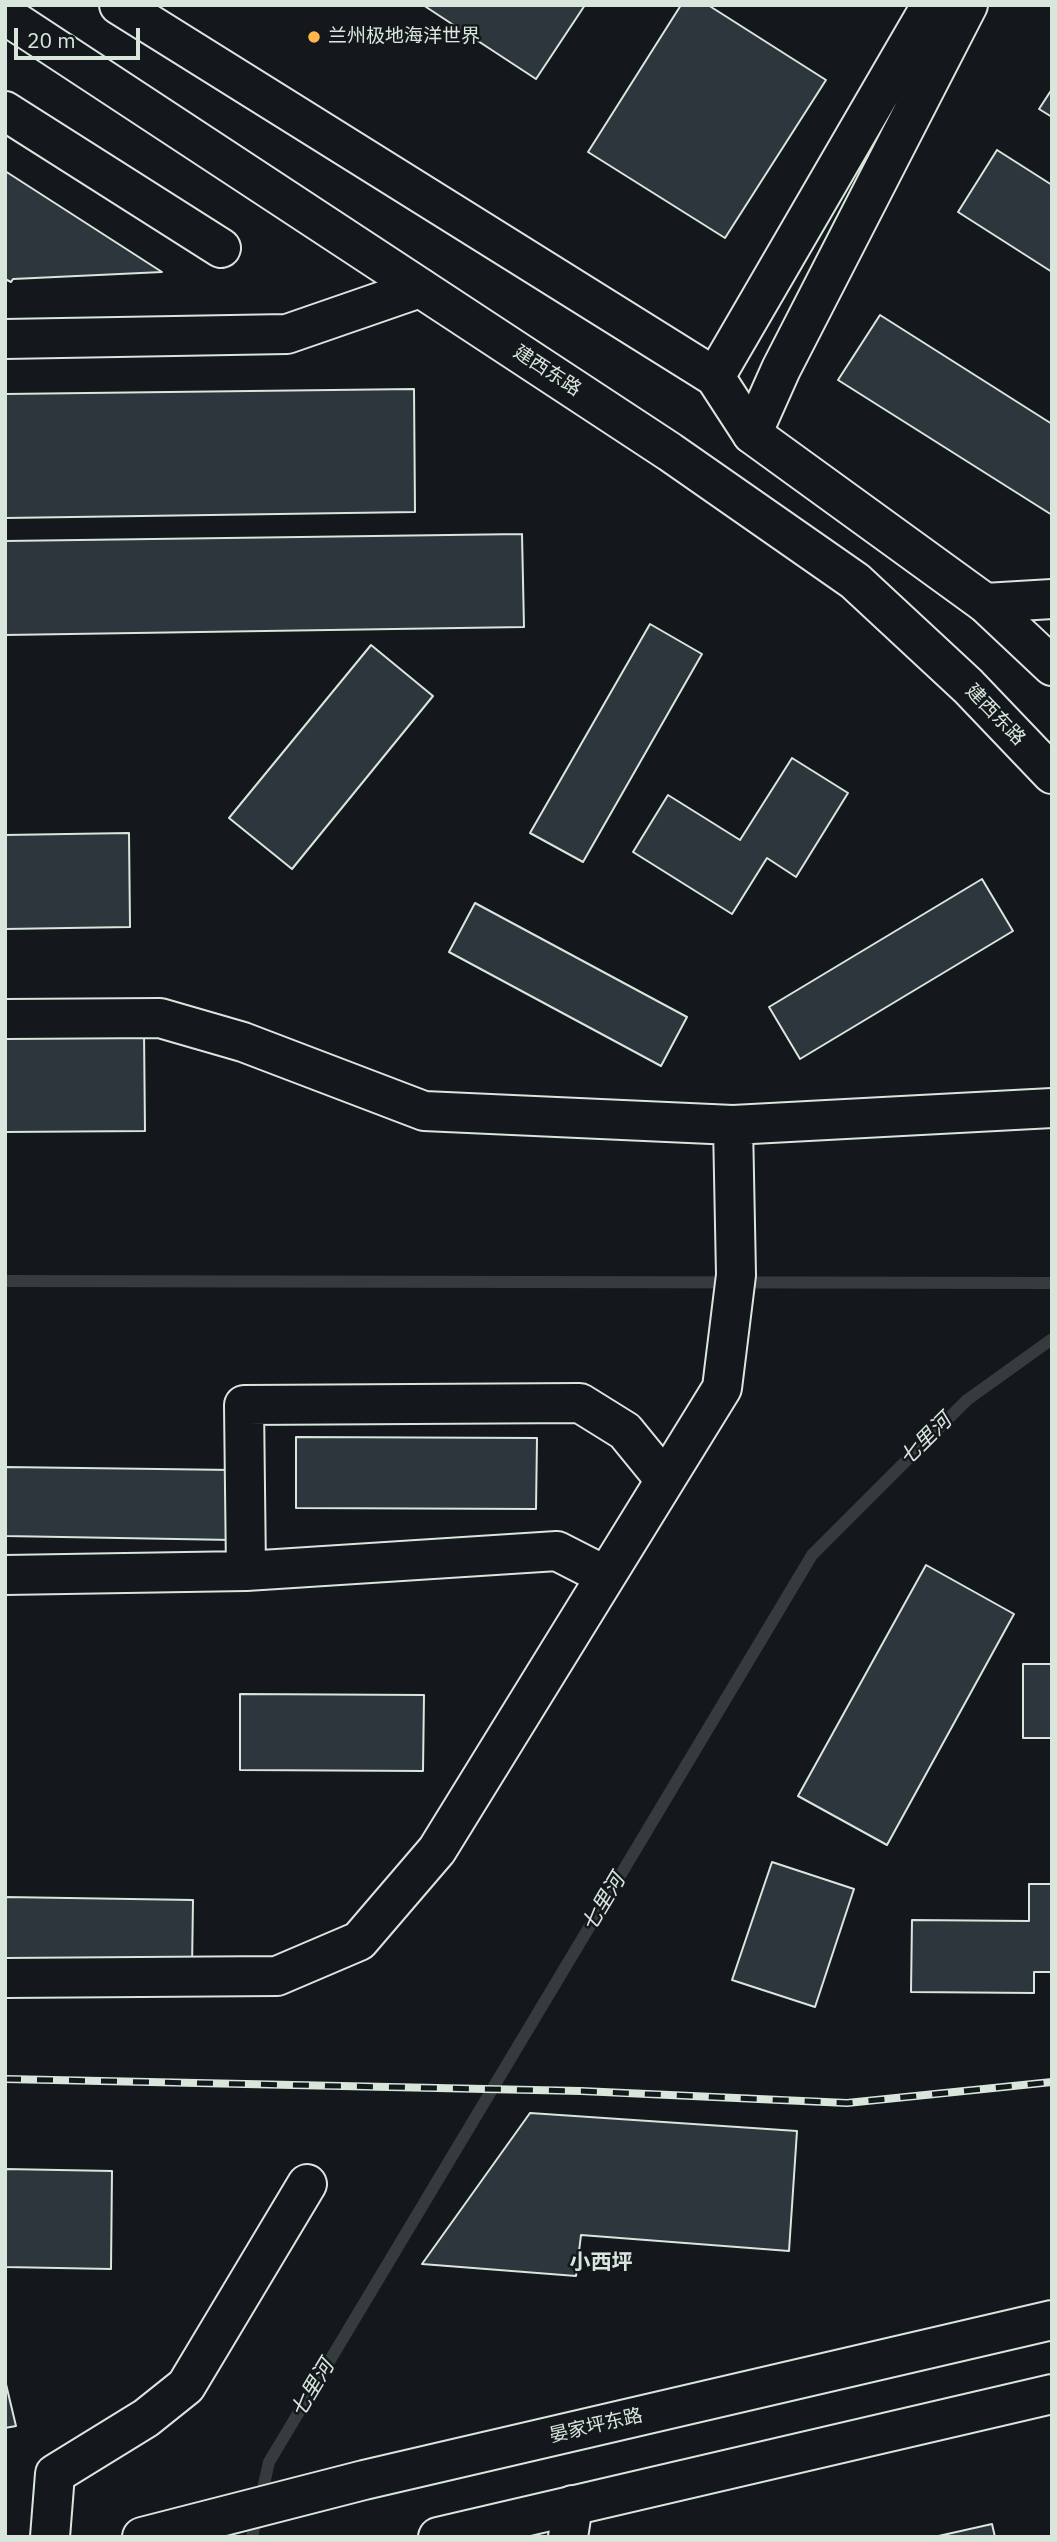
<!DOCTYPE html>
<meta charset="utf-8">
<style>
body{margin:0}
#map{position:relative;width:1057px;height:2542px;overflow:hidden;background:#14181c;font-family:"IBM Plex Sans",sans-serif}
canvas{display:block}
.frame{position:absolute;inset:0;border:7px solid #d8e6dc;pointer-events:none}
.scale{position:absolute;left:14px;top:28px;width:126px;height:32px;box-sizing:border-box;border:4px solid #d8e6dc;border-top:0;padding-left:9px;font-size:21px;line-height:24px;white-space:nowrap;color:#d8e6dc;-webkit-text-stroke:5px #14181c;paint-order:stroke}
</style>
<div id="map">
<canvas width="1057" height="2542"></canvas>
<div class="frame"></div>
<div class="scale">20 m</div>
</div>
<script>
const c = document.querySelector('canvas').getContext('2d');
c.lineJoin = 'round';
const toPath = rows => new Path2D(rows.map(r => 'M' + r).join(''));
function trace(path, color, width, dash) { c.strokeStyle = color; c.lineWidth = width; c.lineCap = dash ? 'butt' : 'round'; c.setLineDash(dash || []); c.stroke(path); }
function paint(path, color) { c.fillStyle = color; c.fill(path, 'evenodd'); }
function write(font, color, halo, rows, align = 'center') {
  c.font = font + ' "IBM Plex Sans","Noto Sans SC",sans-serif'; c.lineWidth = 5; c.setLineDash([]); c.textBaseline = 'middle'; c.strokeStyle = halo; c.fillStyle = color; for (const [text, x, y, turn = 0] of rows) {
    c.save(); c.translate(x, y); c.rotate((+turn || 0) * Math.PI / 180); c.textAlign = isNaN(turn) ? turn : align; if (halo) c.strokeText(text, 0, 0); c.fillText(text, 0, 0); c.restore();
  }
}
trace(toPath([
 [5,1281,1052,1283],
 [252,2537,269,2462,812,1555,967,1400,1052,1339]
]), '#363b3e', 12);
const building = toPath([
 [423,5,585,5,536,79,423,5],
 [681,5,708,5,826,80,725,238,588,152,681,5],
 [1052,89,1052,117,1039,109,1052,89],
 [997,150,1052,185,1052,272,958,212,997,150],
 [5,171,162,272,13,279,11,282,5,279,5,171],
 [880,315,1052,424,1052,515,838,380,880,315],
 [414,389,415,512,5,518,5,394,414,389],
 [522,534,524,627,5,635,5,541,522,534],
 [650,624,702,654,583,862,530,833,650,624],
 [371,645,433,696,292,869,229,818,371,645],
 [792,758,848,793,796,877,767,858,732,914,633,852,668,795,740,840,792,758],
 [129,833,130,927,5,929,5,835,129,833],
 [982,879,1013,931,800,1059,769,1007,982,879],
 [475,903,687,1017,661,1066,449,952,475,903],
 [144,1031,145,1131,5,1132,5,1033,144,1031],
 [296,1437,537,1438,536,1509,296,1508,296,1437],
 [5,1467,234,1470,233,1540,5,1536,5,1467],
 [926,1565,1014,1614,887,1845,798,1796,926,1565],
 [1023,1664,1052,1664,1052,1738,1023,1738,1023,1664],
 [240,1694,424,1695,423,1771,240,1770,240,1694],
 [772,1862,854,1889,815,2007,732,1980,772,1862],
 [1029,1884,1052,1884,1052,1972,1034,1972,1034,1993,911,1992,912,1920,1029,1921,1029,1884],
 [5,1897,193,1900,192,1969,5,1966,5,1897],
 [530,2113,797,2131,789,2251,581,2235,576,2276,422,2264,530,2113],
 [5,2169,112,2171,111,2269,5,2267,5,2169],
 [5,2380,16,2426,5,2428,5,2380],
 [992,2524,995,2537,934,2537,992,2524]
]);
paint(building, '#2c363c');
trace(building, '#d8e6dc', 2);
const minor = toPath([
 [5,111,221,248],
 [5,339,287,334,420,288],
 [715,377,926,14,928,5],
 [752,434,781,369,968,5],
 [985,603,1052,599],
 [5,1019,160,1018,243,1042,424,1111,733,1125,1052,1108],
 [246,1571,557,1551,606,1576],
 [5,1575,246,1571,244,1405,580,1403,625,1431,665,1480],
 [5,1978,277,1976,359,1941,437,1850,722,1388,736,1275,733,1125],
 [50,2537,55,2474,146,2418,186,2386,307,2184],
 [568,2537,573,2505]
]);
const highway = toPath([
 [119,5,715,377,752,434,985,603,1052,666],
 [5,15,670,452,855,581,968,686,1052,774],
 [142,2537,364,2480,1052,2320],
 [438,2537,1052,2394]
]);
trace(minor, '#d8e6dc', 42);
trace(highway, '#d8e6dc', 42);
trace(minor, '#14181c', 38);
trace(highway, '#14181c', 38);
const rail = toPath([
 [5,2079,581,2091,847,2103,1052,2082]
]);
trace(rail, '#d8e6dc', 8);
trace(rail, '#14181c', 5, [16]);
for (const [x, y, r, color] of [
 [314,37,7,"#ffb74d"]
]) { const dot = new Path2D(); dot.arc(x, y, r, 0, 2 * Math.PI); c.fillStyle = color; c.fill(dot); trace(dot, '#14181c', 2.5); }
write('19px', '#d8e6dc', '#14181c', [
 ["兰州极地海洋世界",328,37]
], 'left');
write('19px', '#d8e6dc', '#14181c', [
 ["建西东路",547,371,33],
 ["建西东路",995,715,46],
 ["晏家坪东路",596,2426,-13]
]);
write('italic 21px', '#d8e6dc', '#14181c', [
 ["七里河",926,1440,-45],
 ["七里河",604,1903,-59],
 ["七里河",313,2389,-59]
]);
write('bold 21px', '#d8e6dc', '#14181c', [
 ["小西坪",601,2263]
]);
</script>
